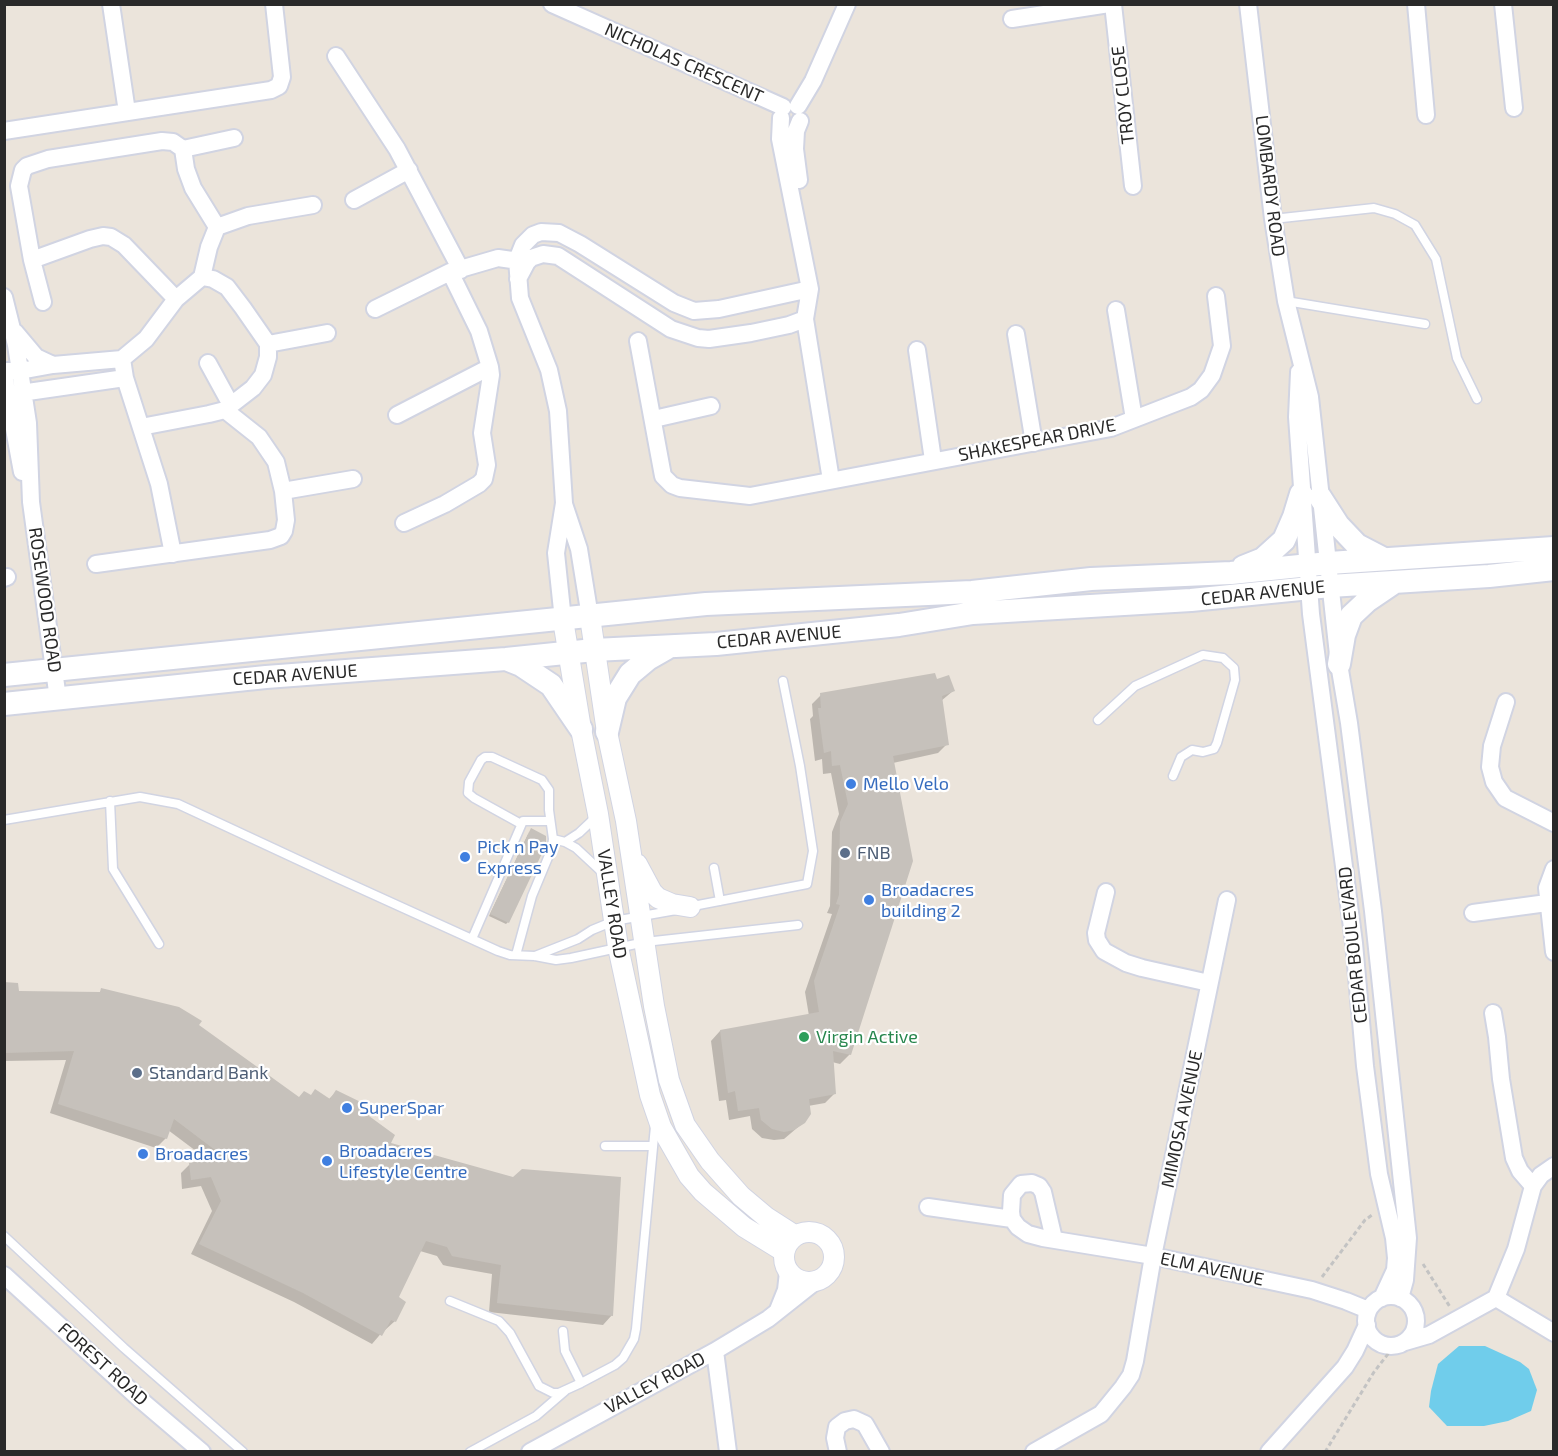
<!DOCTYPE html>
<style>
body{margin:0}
#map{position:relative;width:1558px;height:1456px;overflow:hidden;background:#ebe4db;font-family:"Exo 2",sans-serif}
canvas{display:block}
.frame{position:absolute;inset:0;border:6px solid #292929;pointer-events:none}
</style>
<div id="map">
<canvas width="1558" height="1456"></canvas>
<div class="frame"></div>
</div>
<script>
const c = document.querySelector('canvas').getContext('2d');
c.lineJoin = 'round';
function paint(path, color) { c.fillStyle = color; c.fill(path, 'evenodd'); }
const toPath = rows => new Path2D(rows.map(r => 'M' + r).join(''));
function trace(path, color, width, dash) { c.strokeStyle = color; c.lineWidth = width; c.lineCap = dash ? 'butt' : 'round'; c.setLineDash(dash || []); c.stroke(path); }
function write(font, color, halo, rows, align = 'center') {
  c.font = font + ' "Exo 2",sans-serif'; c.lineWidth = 4.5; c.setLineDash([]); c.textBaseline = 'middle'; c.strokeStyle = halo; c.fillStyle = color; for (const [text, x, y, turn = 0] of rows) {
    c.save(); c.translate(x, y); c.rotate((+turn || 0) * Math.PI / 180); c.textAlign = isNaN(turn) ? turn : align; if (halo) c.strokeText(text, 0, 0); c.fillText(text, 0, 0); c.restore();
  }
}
paint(toPath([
 [1459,1346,1485,1346,1520,1362,1529,1369,1537,1390,1531,1411,1508,1421,1484,1426,1447,1426,1429,1407,1431,1391,1438,1364]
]), '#70cdeb');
paint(toPath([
 [936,681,953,691,941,701,947,744,938,753,893,763,850,1054,840,1064,832,1062,835,1093,825,1103,808,1106,804,1122,784,1139,774,1140,762,1138,752,1129,750,1116,729,1120,726,1100,719,1101,711,1041,720,1031,809,1016,805,992,832,914,827,913,830,906,832,832,839,814,831,773,823,774,822,759,815,761,810,719,813,716,812,704,821,695],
 [529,832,508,922,506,924,489,916],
 [4,984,17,993,98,994,102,990,197,1025,298,1098,310,1096,329,1099,336,1092,367,1117,389,1144,612,1315,603,1325,489,1312,492,1274,447,1266,443,1265,437,1256,420,1251,397,1298,395,1321,385,1330,384,1330,372,1344,294,1302,191,1254,212,1211,201,1186,182,1189,181,1173,190,1164,208,1160,168,1130,166,1138,156,1148,50,1113,66,1060,4,1061]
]), '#0003');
paint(toPath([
 [935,673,937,679,949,675,955,691,942,696,949,745,893,756,913,861,851,1055,833,1051,836,1094,809,1099,811,1114,805,1123,794,1130,784,1132,772,1129,761,1120,759,1108,738,1111,735,1091,728,1093,720,1030,819,1012,814,981,840,905,836,904,839,895,840,822,848,804,840,765,832,766,831,751,824,753,818,708,821,708,820,693],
 [531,828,546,836,546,845,509,923,490,914],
 [4,982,18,983,19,991,100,992,101,988,179,1007,202,1021,199,1025,299,1097,304,1091,311,1095,315,1089,330,1099,336,1090,373,1108,369,1116,395,1135,391,1143,513,1177,522,1169,621,1177,613,1316,497,1303,501,1265,457,1257,452,1256,447,1247,426,1241,399,1297,406,1302,396,1322,391,1320,382,1336,303,1293,199,1244,221,1201,211,1177,191,1180,189,1163,223,1156,174,1119,167,1139,58,1104,74,1051,4,1053]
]), '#c6c1bb');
const service = toPath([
 [1273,219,1374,208,1395,214,1415,225,1436,259,1457,358,1477,399],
 [1286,301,1425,324],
 [1098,720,1135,686,1203,655,1223,658,1234,668,1235,680,1217,743,1214,749,1203,752,1192,750,1181,757,1173,776],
 [110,801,113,869,159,944],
 [4,820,140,797,178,804,335,877,498,951,510,955,535,956,556,960,571,958,645,942,798,925],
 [553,839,565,842,576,848,604,874],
 [565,842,579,833,597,816],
 [714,868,720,901],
 [688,907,807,884,813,851,800,766,783,681],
 [472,939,523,821,549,821],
 [516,955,532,896,552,848,553,839,549,810,549,790,542,780,492,757,485,757,481,760,469,782,468,793,474,798,521,824],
 [535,956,578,939,592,930,614,921,676,910],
 [605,1146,652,1146],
 [4,1236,124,1348,243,1452],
 [450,1301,499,1321,510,1333,539,1386,553,1393,559,1393,581,1383,615,1365,623,1358,634,1339,636,1329,655,1126],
 [563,1331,565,1351,581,1383],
 [470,1452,536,1416,565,1391]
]);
const minor = toPath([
 [111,4,127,112],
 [552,4,783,107],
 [1113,4,1133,186],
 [1248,4,1273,219,1286,301,1310,397,1339,664,1349,723,1373,911,1408,1238,1405,1280,1400,1298],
 [1416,4,1426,115],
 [1503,4,1514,108],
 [1012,19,1109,4],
 [336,56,397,149,461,270],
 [798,106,813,81,847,4],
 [781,118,780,139,810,289,805,319,831,480],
 [4,131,271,90,279,86,282,77,274,4],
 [183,149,234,138],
 [799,180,795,149,796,131,800,121],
 [354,200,409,170],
 [32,260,90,239,103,236,111,237,124,245,176,299],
 [202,277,213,279,227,287,243,308,268,344,268,357,263,375,253,388,231,405],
 [518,279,527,262,531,258,543,254,558,256,671,329,698,338,709,339,751,333,789,325,805,319],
 [4,297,16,345,28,423,31,502,58,699],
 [43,302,32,260,19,186,23,170,27,166,48,159,162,141,173,142,183,149,186,169,193,188,217,227],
 [375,309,450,272,498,258,526,262],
 [1116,310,1134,419],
 [15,332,36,357,53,365],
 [1016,334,1034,443],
 [638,341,663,476,672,485,680,488,750,496,1111,428,1191,397,1201,390,1212,375,1222,346,1216,296],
 [268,344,327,333],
 [917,350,933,460],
 [122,359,125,378,159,484,173,554],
 [4,371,20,371,53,365,122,359,146,339,176,299,202,277,209,247,217,227,248,216,313,205],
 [1299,372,1297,417,1311,614,1354,943,1365,1066,1379,1174,1394,1238,1396,1258,1395,1270,1382,1298],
 [4,375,22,472],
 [14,394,125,378],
 [397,415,490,367,479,331,450,272],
 [654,419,711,406],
 [141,427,209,414,225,410,231,405,208,363],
 [283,491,353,479],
 [564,504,579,549,590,617],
 [404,523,445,504,479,484,484,479,487,465,482,433,491,375,490,367],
 [96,564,270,540,281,536,284,531,286,520,283,491,276,462,259,437,225,410],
 [4,578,7,577],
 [563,620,556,553,564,503,558,411,549,370,520,298,517,260,523,245,533,235,541,232,559,233,580,244,674,303,694,311,719,309,810,289],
 [1506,702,1492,746,1490,767,1494,782,1505,798,1554,823],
 [1554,869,1547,888,1554,952],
 [1106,892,1096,933,1097,940,1104,951,1126,963,1142,968,1209,983],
 [1473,913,1547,903],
 [1493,1013,1497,1037,1501,1079,1514,1158,1520,1171,1533,1186],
 [928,1207,1012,1219],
 [1054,1239,1043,1192,1039,1186,1032,1183,1021,1184,1012,1195,1011,1212,1012,1219,1018,1227,1028,1234,1043,1238,1153,1256,1312,1290,1346,1301,1368,1310],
 [4,1275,142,1401,202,1452],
 '1366 1321a25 25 0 1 1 50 0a25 25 0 1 1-50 0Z',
 [1496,1298,1554,1333],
 [778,1310,786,1290,788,1272],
 [1405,1342,1429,1335,1496,1298,1516,1249,1533,1186,1541,1175,1554,1166],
 [715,1351,728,1452],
 [530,1452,715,1351,768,1319,816,1281],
 [838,1452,835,1438,837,1427,845,1421,854,1419,865,1424,881,1452],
 [1034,1452,1101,1414,1123,1387,1131,1375,1135,1361,1153,1256,1227,900],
 [1269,1452,1345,1367,1355,1351,1367,1325]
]);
const tertiary = toPath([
 [590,617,607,732,626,821,654,1006,669,1080,685,1125,710,1161,741,1196,766,1217,794,1235],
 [563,620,581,729,598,814,618,947,650,1095,661,1127,689,1176,703,1192,744,1227,783,1251],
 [637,864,652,892,658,898,672,904,690,907],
 '784 1257a25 25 0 1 1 50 0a25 25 0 1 1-50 0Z'
]);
const secondary = toPath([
 [1320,497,1338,525,1357,545,1384,559],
 [1243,567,1263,559,1284,540,1294,517,1301,494],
 [506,659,521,665,551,685,581,729],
 [1339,664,1344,635,1351,616,1367,601,1395,582],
 [4,675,706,604,972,592,1091,579,1231,573,1329,563,1554,548],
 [4,704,266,677,506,659,594,650,716,644,899,625,973,613,1191,600,1330,586,1489,576,1554,569],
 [607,732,615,698,630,674,648,659,669,647]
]);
trace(service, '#d1d4e2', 11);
trace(minor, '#d1d4e2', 20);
trace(tertiary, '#d1d4e2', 22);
trace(secondary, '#d1d4e2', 26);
trace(toPath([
 [1423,1264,1450,1307],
 [1322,1277,1365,1220,1372,1215],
 [1325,1452,1374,1372,1391,1350]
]), '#c3c3c3', 3, [4.5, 3]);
trace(service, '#fff', 8);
trace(minor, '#fff', 16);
trace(tertiary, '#fff', 20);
trace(secondary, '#fff', 22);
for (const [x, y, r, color] of [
 [851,784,6,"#3f7fe0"],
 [845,853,6,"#5c6f8a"],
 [465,857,6,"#3f7fe0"],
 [869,900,6,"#3f7fe0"],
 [804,1037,6,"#2e9e5b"],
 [137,1073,6,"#5c6f8a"],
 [347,1108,6,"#3f7fe0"],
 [143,1154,6,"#3f7fe0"],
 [327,1161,6,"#3f7fe0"]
]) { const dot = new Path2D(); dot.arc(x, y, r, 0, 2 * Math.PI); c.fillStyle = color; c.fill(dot); trace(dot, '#fff', 2); }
write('18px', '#292929', '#fff', [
 ["NICHOLAS CRESCENT",684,63,24],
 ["TROY CLOSE",1123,95,-96],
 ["LOMBARDY ROAD",1270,186,83],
 ["SHAKESPEAR DRIVE",1037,440,-11],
 ["CEDAR AVENUE",1263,593,-6],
 ["ROSEWOOD ROAD",45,600,82],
 ["CEDAR AVENUE",779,637,-5],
 ["CEDAR AVENUE",295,675,-4],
 ["VALLEY ROAD",612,904,81],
 ["CEDAR BOULEVARD",1353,945,-96],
 ["MIMOSA AVENUE",1182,1119,-78],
 ["ELM AVENUE",1212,1269,12],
 ["FOREST ROAD",103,1364,42],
 ["VALLEY ROAD",655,1383,-28]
]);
write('18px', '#366cbe', '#fff', [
 ["Mello Velo",863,784],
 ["Pick n Pay",477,847],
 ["Express",477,868],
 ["Broadacres",881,890],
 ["building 2",881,911],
 ["SuperSpar",359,1108],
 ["Broadacres",339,1151],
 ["Lifestyle Centre",339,1172],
 ["Broadacres",155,1154]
], 'left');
write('18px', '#4e5e75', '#fff', [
 ["FNB",857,853],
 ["Standard Bank",149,1073]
], 'left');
write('18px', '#27864d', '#fff', [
 ["Virgin Active",816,1037]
], 'left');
</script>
